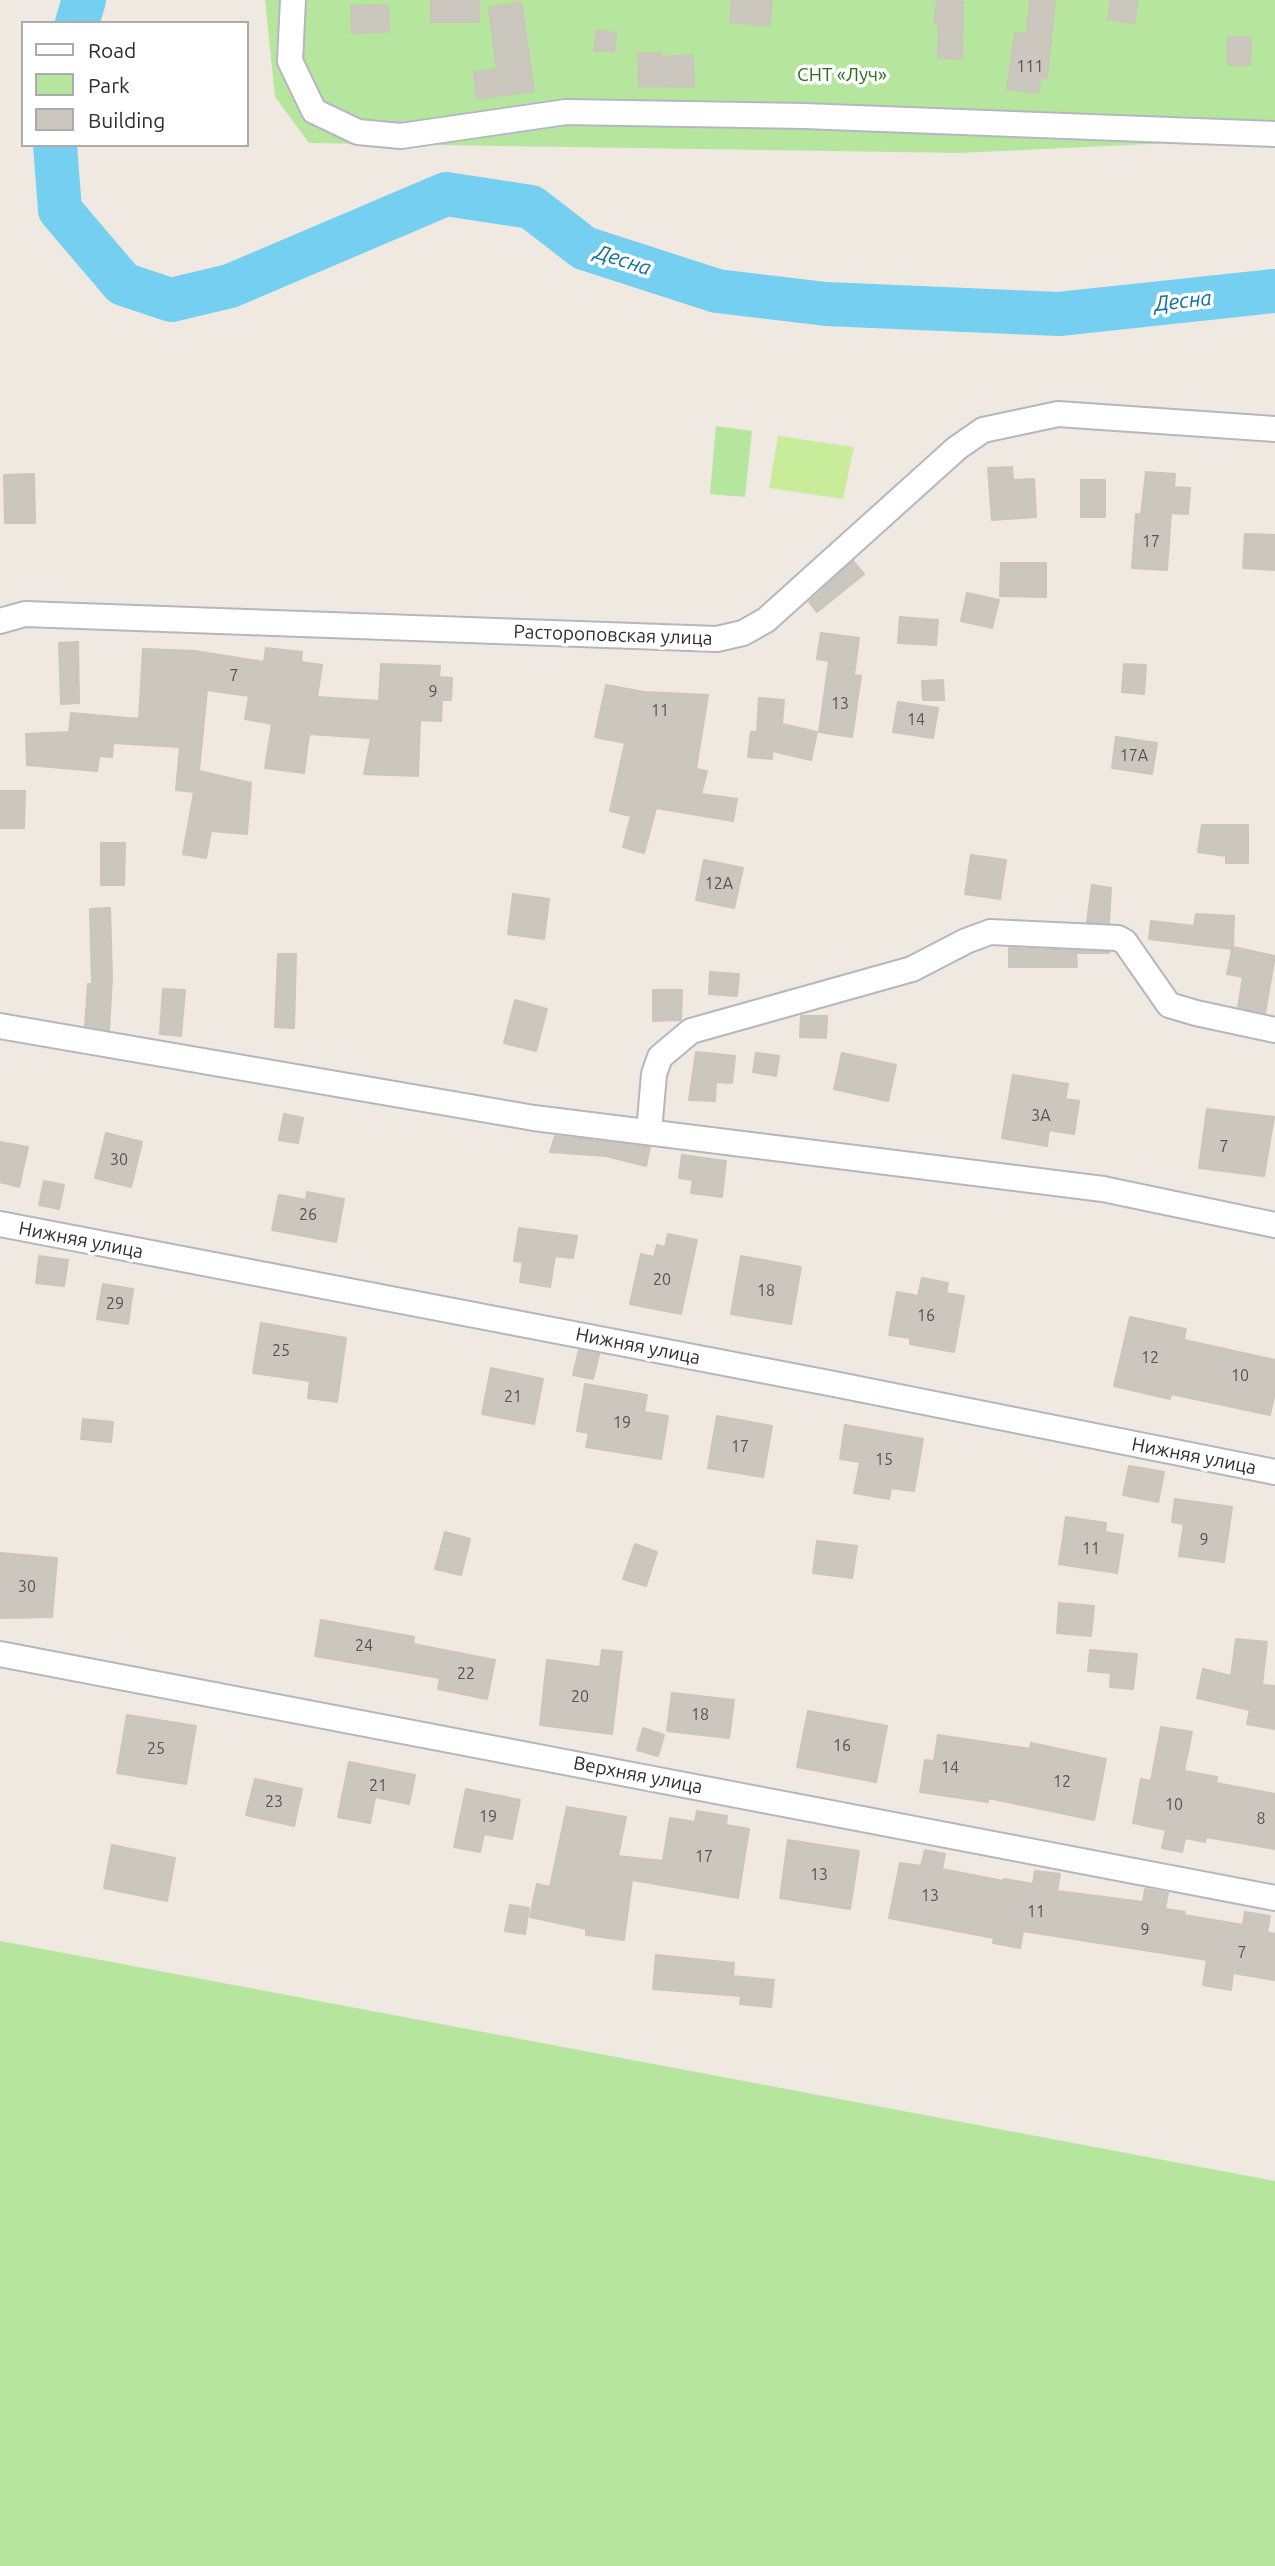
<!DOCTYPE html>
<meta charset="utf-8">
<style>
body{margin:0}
#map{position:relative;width:1275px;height:2566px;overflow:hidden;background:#efe9e1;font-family:Ubuntu,sans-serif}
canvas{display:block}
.legend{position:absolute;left:21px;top:21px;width:228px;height:126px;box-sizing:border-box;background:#fff;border:2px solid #ababab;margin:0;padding:9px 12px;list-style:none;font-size:21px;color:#2e2e2e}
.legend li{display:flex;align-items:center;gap:14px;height:35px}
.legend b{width:35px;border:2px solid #ababab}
</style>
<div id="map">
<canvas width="1275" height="2566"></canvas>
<ul class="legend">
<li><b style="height:9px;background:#fff"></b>Road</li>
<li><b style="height:19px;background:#b6e59e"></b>Park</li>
<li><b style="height:19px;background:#cbc7bf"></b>Building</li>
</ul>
</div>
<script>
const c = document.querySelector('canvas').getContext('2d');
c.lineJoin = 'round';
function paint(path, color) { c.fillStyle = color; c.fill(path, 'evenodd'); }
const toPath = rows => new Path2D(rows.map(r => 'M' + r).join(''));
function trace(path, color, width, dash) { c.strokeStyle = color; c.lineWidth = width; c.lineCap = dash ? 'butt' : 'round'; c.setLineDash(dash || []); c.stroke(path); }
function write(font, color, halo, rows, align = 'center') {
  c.font = font + ' Ubuntu,sans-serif'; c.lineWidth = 7; c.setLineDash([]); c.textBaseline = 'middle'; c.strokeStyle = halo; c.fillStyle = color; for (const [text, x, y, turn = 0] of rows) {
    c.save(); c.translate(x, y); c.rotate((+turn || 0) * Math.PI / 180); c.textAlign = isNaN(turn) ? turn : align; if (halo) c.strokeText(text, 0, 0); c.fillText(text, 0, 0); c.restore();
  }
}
paint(toPath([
 [265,0,1275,0,1275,138,960,153,309,143,275,97],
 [716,426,752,431,745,497,710,494],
 [0,1941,1275,2181,1275,2566,0,2566]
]), '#b6e59e');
paint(toPath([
 [778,436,854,447,843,499,769,488]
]), '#c9ec9a');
trace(toPath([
 [77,23,84,0],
 [55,145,60,210,123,284,171,300,230,286,446,194,531,207,584,248,717,291,826,304,1059,314,1275,291]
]), '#75cff0', 44);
const building = toPath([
 [431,0,479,0,479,22,431,22,431,0],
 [732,0,772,0,769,26,730,22,732,0],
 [937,0,963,2,962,59,938,58,939,25,934,24,937,0],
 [1030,0,1055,0,1047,78,1041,77,1038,93,1007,89,1015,33,1027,33,1030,0],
 [1111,0,1138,0,1134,23,1108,19,1111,0],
 [521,2,534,91,477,99,474,72,497,69,489,8,521,2],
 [388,5,389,32,352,33,351,6,388,5],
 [597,30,616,33,614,52,594,50,597,30],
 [1228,37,1251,37,1250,65,1228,65,1228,37],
 [638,53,661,53,661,57,693,55,694,87,639,86,638,53],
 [1012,467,1013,480,1034,479,1036,517,992,520,988,468,1012,467],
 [1146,472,1175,474,1174,487,1190,488,1188,514,1171,513,1167,570,1132,568,1136,514,1141,515,1146,472],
 [34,474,35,523,5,523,4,475,34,474],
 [1081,480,1105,480,1105,517,1081,517,1081,480],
 [1245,534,1275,535,1275,570,1243,568,1245,534],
 [853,561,864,574,817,612,809,602,853,561],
 [1001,563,1046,563,1046,597,1000,596,1001,563],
 [967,593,999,600,992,628,961,621,967,593],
 [900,617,938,620,936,645,898,643,900,617],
 [821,633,859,638,854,675,861,676,852,737,819,732,829,661,817,659,821,633],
 [78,642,79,703,61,704,59,643,78,642],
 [266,648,302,652,301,662,322,665,317,697,379,701,381,664,440,666,439,677,452,678,451,700,442,700,441,721,420,720,418,776,364,774,371,738,309,734,304,773,265,768,272,724,245,719,249,696,207,690,199,771,251,783,247,834,211,831,206,858,183,854,194,792,176,790,180,747,113,743,112,757,99,756,97,771,27,765,26,734,69,732,71,713,139,719,143,649,195,651,264,662,266,648],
 [1124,664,1146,665,1144,694,1122,692,1124,664],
 [943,680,944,700,923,700,922,681,943,680],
 [606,685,644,692,708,695,696,769,707,771,701,794,737,799,733,821,656,808,644,853,623,847,631,816,610,811,625,743,595,737,606,685],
 [759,698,784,700,782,724,817,732,811,760,772,751,772,759,748,757,751,732,757,732,759,698],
 [898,702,938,708,933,738,893,732,898,702],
 [1116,737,1157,743,1152,774,1112,768,1116,737],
 [0,791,25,791,24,828,0,828,0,791],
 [1202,825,1248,825,1248,863,1226,863,1226,856,1198,852,1202,825],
 [101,843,125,843,124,885,101,885,101,843],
 [971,855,1006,860,1000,899,965,894,971,855],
 [704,860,743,868,734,908,696,900,704,860],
 [1092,885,1111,888,1109,923,1087,922,1092,885],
 [513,894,549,899,544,939,508,934,513,894],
 [110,908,112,978,109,1030,85,1026,88,984,92,984,90,909,110,908],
 [1196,914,1234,916,1233,947,1275,956,1265,1013,1238,1007,1243,977,1227,974,1232,949,1149,939,1151,921,1194,926,1196,914],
 [1009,948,1109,952,1109,953,1076,953,1077,967,1009,967,1009,948],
 [278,954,296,954,294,1028,275,1027,278,954],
 [710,972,739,974,737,996,709,994,710,972],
 [163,989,185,990,181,1036,160,1034,163,989],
 [653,990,682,990,681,1020,653,1021,653,990],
 [515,1000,547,1009,536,1051,504,1043,515,1000],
 [801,1016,827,1016,826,1038,800,1037,801,1016],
 [696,1052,735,1056,732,1083,716,1082,715,1101,689,1100,696,1052],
 [756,1053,779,1056,776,1076,753,1072,756,1053],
 [842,1053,896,1065,888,1101,834,1089,842,1053],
 [1013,1075,1068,1084,1065,1099,1079,1101,1074,1134,1049,1130,1047,1146,1002,1138,1013,1075],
 [1207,1109,1274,1117,1264,1176,1199,1168,1207,1109],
 [284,1114,303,1118,298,1143,279,1140,284,1114],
 [106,1133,142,1142,131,1187,95,1178,106,1133],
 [555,1136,650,1147,646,1166,606,1156,550,1152,555,1136],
 [0,1142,28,1147,19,1187,0,1182,0,1142],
 [682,1155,726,1161,722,1197,691,1193,693,1180,679,1178,682,1155],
 [44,1181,64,1185,59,1209,39,1205,44,1181],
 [307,1192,344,1199,336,1242,272,1230,279,1195,306,1200,307,1192],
 [519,1228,577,1236,573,1258,555,1256,550,1287,520,1282,523,1262,514,1261,519,1228],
 [668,1234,697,1240,681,1314,630,1304,641,1254,654,1257,657,1245,665,1247,668,1234],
 [39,1256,68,1260,64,1286,36,1283,39,1256],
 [741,1256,801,1267,791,1324,731,1314,741,1256],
 [922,1278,948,1283,946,1293,964,1296,954,1352,910,1344,910,1338,889,1335,897,1292,918,1296,922,1278],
 [103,1284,133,1289,128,1324,97,1319,103,1284],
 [1130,1317,1186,1329,1184,1340,1275,1360,1275,1391,1270,1415,1171,1394,1170,1399,1114,1386,1130,1317],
 [261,1323,346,1338,337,1402,308,1398,310,1381,253,1373,261,1323],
 [579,1350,599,1354,593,1379,573,1375,579,1350],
 [491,1368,543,1379,534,1424,482,1414,491,1368],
 [585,1384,647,1395,644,1412,668,1416,661,1459,586,1447,589,1433,577,1431,585,1384],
 [717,1416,772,1426,763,1477,708,1468,717,1416],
 [83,1419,113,1422,111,1442,81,1439,83,1419],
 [845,1425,923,1439,914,1491,891,1488,889,1499,854,1493,860,1462,840,1459,845,1425],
 [1129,1466,1164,1472,1158,1502,1123,1495,1129,1466],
 [1175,1499,1232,1507,1224,1562,1179,1556,1184,1524,1172,1522,1175,1499],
 [1066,1517,1106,1523,1105,1532,1123,1535,1117,1573,1059,1564,1066,1517],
 [445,1532,470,1539,461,1575,435,1569,445,1532],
 [817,1541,857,1546,852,1578,813,1573,817,1541],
 [635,1544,657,1552,646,1586,623,1579,635,1544],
 [0,1553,57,1558,52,1617,0,1618,0,1553],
 [1059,1603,1094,1606,1091,1636,1057,1633,1059,1603],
 [321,1620,414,1637,413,1644,495,1660,487,1699,438,1689,440,1678,315,1656,321,1620],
 [1236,1639,1267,1642,1262,1685,1275,1686,1275,1729,1247,1724,1250,1710,1197,1698,1203,1669,1231,1676,1236,1639],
 [602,1650,622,1652,612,1734,540,1725,547,1660,600,1667,602,1650],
 [1090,1650,1137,1654,1133,1689,1110,1687,1111,1673,1088,1671,1090,1650],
 [672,1693,734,1700,729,1738,667,1731,672,1693],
 [808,1711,887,1726,876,1782,797,1767,808,1711],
 [127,1715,196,1726,186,1784,117,1773,127,1715],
 [1161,1727,1192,1732,1184,1771,1217,1777,1216,1783,1275,1794,1275,1849,1206,1837,1205,1842,1185,1838,1182,1852,1162,1848,1166,1830,1133,1823,1141,1779,1151,1781,1161,1727],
 [643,1728,664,1735,658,1756,637,1750,643,1728],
 [938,1735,1030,1749,1031,1743,1106,1759,1094,1820,988,1798,988,1802,920,1792,925,1760,934,1761,938,1735],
 [349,1762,415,1775,409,1804,375,1797,370,1823,338,1817,349,1762],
 [255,1779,302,1789,294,1826,246,1815,255,1779],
 [466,1789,520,1800,512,1839,484,1834,480,1852,454,1847,466,1789],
 [567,1807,626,1817,618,1856,663,1861,670,1818,695,1822,697,1811,727,1816,726,1825,749,1829,738,1898,632,1880,624,1940,586,1935,586,1929,530,1917,537,1884,550,1887,567,1807],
 [788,1840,859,1851,850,1909,780,1898,788,1840],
 [112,1845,175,1858,167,1901,104,1888,112,1845],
 [925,1850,945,1854,942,1869,1003,1881,1004,1879,1033,1884,1035,1871,1060,1874,1057,1891,1143,1902,1145,1889,1168,1893,1165,1909,1185,1912,1184,1915,1243,1925,1245,1912,1270,1916,1267,1932,1275,1934,1275,1980,1233,1973,1231,1990,1203,1985,1207,1960,1023,1931,1020,1948,993,1943,994,1938,889,1918,900,1863,921,1866,925,1850],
 [510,1905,529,1908,525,1934,505,1931,510,1905],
 [656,1955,734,1963,733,1976,774,1980,771,2007,740,2004,741,1996,653,1989,656,1955]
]);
paint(building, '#cbc7bf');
trace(building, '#cbc5ba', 2);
const street = toPath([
 [293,0,290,61,314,111,358,132,401,136,566,112,804,116,1275,134],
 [0,621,25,614,717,639,743,633,766,620,957,448,983,430,1058,414,1275,429],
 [0,1026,534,1118,1103,1189,1275,1225],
 [649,1132,654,1074,660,1057,691,1031,912,969,966,941,990,932,1118,938,1125,942,1169,1005,1196,1013,1275,1030],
 [0,1224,834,1384,1275,1472],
 [0,1654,1275,1898]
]);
trace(street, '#b4b7c1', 28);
trace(street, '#fff', 24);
write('16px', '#555452', null, [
 ["111",1030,67],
 ["17",1151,542],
 ["7",234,676],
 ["9",433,692],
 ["13",840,704],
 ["11",660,711],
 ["14",916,720],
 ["17А",1134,756],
 ["12А",719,884],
 ["3А",1041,1116],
 ["7",1224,1147],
 ["30",119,1160],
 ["26",308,1215],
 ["20",662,1280],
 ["18",766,1291],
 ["29",115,1304],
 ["16",926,1316],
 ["25",281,1351],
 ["12",1150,1358],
 ["10",1240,1376],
 ["21",513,1397],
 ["19",622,1423],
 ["17",740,1447],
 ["15",884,1460],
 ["9",1204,1540],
 ["11",1091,1549],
 ["30",27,1587],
 ["24",364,1646],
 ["22",466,1674],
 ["20",580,1697],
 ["18",700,1715],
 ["16",842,1746],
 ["25",156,1749],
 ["14",950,1768],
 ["12",1062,1782],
 ["21",378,1786],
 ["23",274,1802],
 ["10",1174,1805],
 ["19",488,1817],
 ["8",1261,1819],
 ["17",704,1857],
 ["13",819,1875],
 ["13",930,1896],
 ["11",1036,1912],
 ["9",1145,1930],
 ["7",1242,1953]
]);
write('19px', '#2c6e1b', '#fff', [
 ["СНТ «Луч»",842,75]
]);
write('19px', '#2e2e2e', '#fff', [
 ["Растороповская улица",613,635,2],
 ["Нижняя улица",81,1240,11],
 ["Нижняя улица",638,1346,11],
 ["Нижняя улица",1194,1456,11],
 ["Верхняя улица",638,1775,11]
]);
write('italic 21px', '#0d6fa3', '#fff', [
 ["Десна",623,260,18],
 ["Десна",1183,301,-6]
]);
</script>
